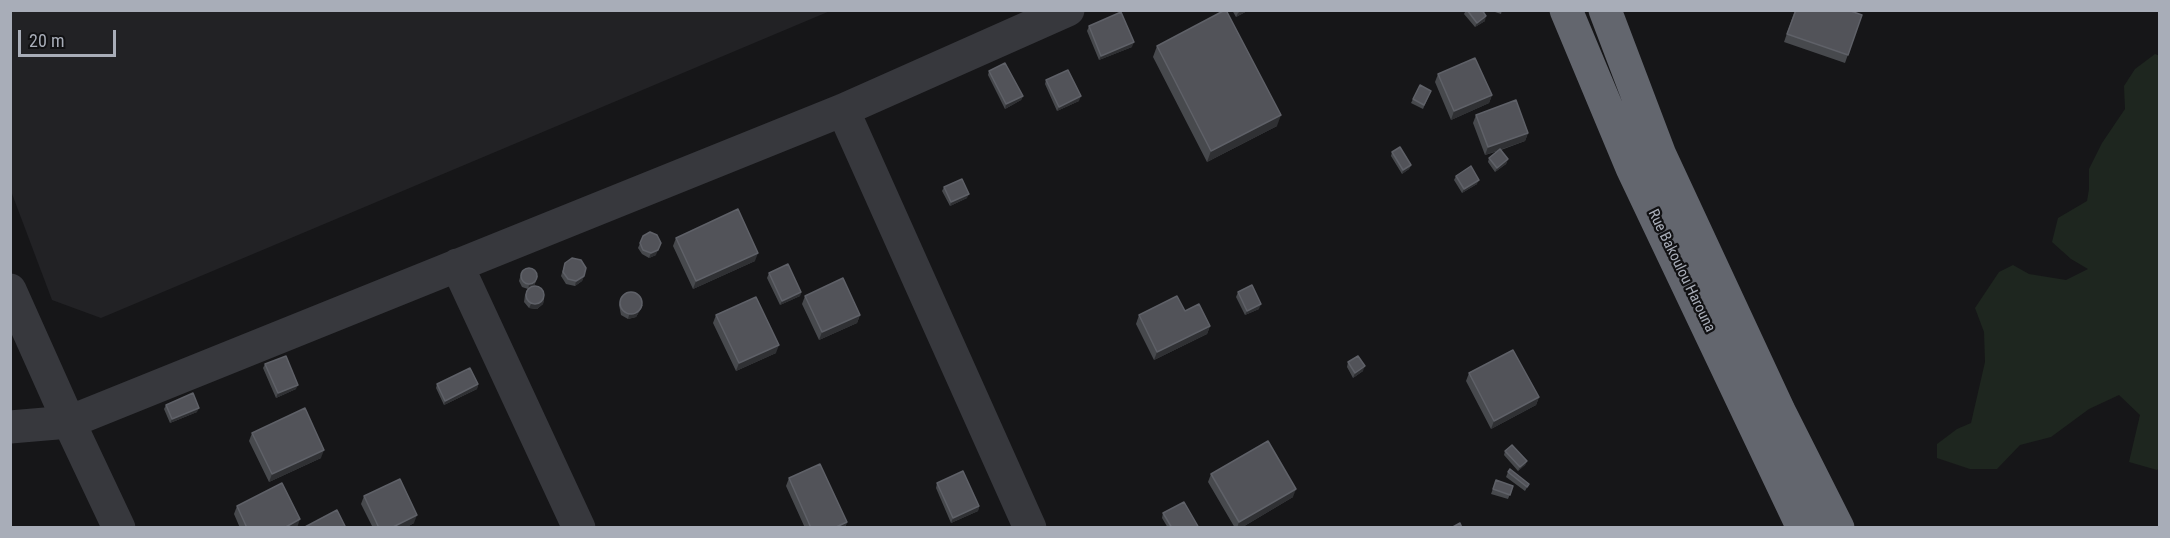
<!DOCTYPE html>
<style>
body{margin:0}
#map{position:relative;width:2170px;height:538px;overflow:hidden;background:#161618;font-family:"Roboto Condensed",sans-serif}
canvas{display:block}
.frame{position:absolute;inset:0;border:12px solid #a8adb8;pointer-events:none}
.scale{position:absolute;left:18px;top:30px;width:98px;height:27px;box-sizing:border-box;border:3px solid #a8adb8;border-top:0;padding-left:8px;font-size:18px;line-height:21px;white-space:nowrap;color:#a8adb8;-webkit-text-stroke:4px #111113;paint-order:stroke}
</style>
<div id="map">
<canvas width="2170" height="538"></canvas>
<div class="frame"></div>
<div class="scale">20 m</div>
</div>
<script>
const c = document.querySelector('canvas').getContext('2d');
c.lineJoin = 'round';
function paint(path, color) { c.fillStyle = color; c.fill(path, 'evenodd'); }
const toPath = rows => new Path2D(rows.map(r => 'M' + r).join(''));
function trace(path, color, width, dash) { c.strokeStyle = color; c.lineWidth = width; c.lineCap = dash ? 'butt' : 'round'; c.setLineDash(dash || []); c.stroke(path); }
function write(font, color, halo, rows, align = 'center') {
  c.font = font + ' "Roboto Condensed",sans-serif'; c.lineWidth = 4.5; c.setLineDash([]); c.textBaseline = 'middle'; c.strokeStyle = halo; c.fillStyle = color; for (const [text, x, y, turn = 0] of rows) {
    c.save(); c.translate(x, y); c.rotate((+turn || 0) * Math.PI / 180); c.textAlign = isNaN(turn) ? turn : align; if (halo) c.strokeText(text, 0, 0); c.fillText(text, 0, 0); c.restore();
  }
}
paint(toPath([
 [11,10,830,10,830,11,101,318,52,300,11,191]
]), '#222225');
paint(toPath([
 [2155,54,2160,56,2159,468,2157,470,2129,462,2140,415,2119,395,2089,409,2051,437,2020,445,1997,469,1970,469,1937,458,1937,444,1957,429,1971,423,1985,362,1984,332,1975,308,1999,272,2013,265,2029,274,2066,280,2088,269,2071,259,2052,242,2058,218,2087,201,2089,189,2089,169,2102,143,2125,109,2124,86,2135,69]
]), '#1e261f');
trace(toPath([
 [843,110,1030,528],
 [457,265,579,528],
 [10,290,69,422,119,528],
 [10,427,69,422,843,110,1068,10]
]), '#37383d', 33);
trace(toPath([
 [1566,10,1632,168,1803,528],
 [1605,10,1660,155,1779,411,1838,528]
]), '#63666e', 33);
paint(toPath([
 [1232,10,1249,10,1236,17],
 [1466,10,1482,10,1485,21,1475,27,1464,14],
 [1496,10,1502,10,1501,14,1495,12],
 [1795,10,1862,15,1845,63,1784,42],
 [1089,26,1132,47,1099,60,1087,31],
 [1157,46,1277,126,1207,162,1153,57],
 [989,71,1023,96,1021,100,1005,109,988,75],
 [1438,74,1492,95,1489,103,1451,120,1435,82],
 [1046,80,1079,101,1057,111,1045,84],
 [1431,91,1423,109,1411,103,1413,99],
 [1476,115,1528,133,1525,141,1501,150,1508,159,1506,164,1495,172,1488,162,1489,158,1498,151,1485,155,1473,123],
 [1392,152,1411,165,1409,169,1402,174,1391,156],
 [1456,176,1477,184,1462,193,1454,180],
 [944,187,967,198,950,206,942,191],
 [643,236,656,255,649,258,642,254,638,248],
 [676,238,755,261,693,289,673,246],
 [565,263,584,276,582,281,575,286,566,284,561,276],
 [522,270,538,276,534,286,544,299,543,304,537,309,529,308,524,302,525,295,528,289,522,287,519,281],
 [769,273,801,292,800,296,780,305,767,278],
 [1238,292,1259,309,1245,315,1236,297],
 [805,296,860,315,857,323,819,340,802,304],
 [620,301,643,305,636,317,628,319,621,315,619,305],
 [1185,311,1210,326,1207,334,1154,360,1136,324,1139,315],
 [716,315,776,353,736,371,713,323],
 [1348,362,1363,371,1353,378,1347,367],
 [265,364,296,389,276,398,263,368],
 [1469,373,1539,397,1536,405,1491,429,1466,381],
 [437,384,478,384,477,389,444,405,436,388],
 [166,405,197,412,170,423,164,409],
 [252,433,321,458,269,482,249,441],
 [1505,451,1527,461,1525,465,1518,471,1504,455],
 [1508,472,1529,484,1525,491,1506,477],
 [1211,474,1293,497,1241,528,1235,528,1208,482],
 [789,478,847,522,845,528,805,528,786,486],
 [1496,480,1513,486,1508,499,1491,494],
 [937,483,979,506,978,511,951,523,936,488],
 [364,496,414,523,405,528,373,528,361,504],
 [237,506,297,528,240,528,234,514],
 [1163,513,1199,528,1168,528,1162,518]
]), '#47494d');
paint(toPath([
 [1242,10,1249,10,1236,17,1238,13],
 [1486,16,1485,21,1475,27,1477,23],
 [1134,42,1132,47,1099,60,1101,56],
 [1492,95,1489,103,1451,120,1454,111],
 [1023,96,1021,100,1005,109,1006,104],
 [1081,96,1079,101,1057,111,1059,107],
 [1281,115,1277,126,1207,162,1211,151],
 [1528,133,1525,141,1485,155,1488,147],
 [1508,159,1506,164,1495,172,1497,168],
 [1411,165,1409,169,1402,174,1403,170],
 [1479,180,1477,184,1462,193,1464,189],
 [969,194,967,198,950,206,951,202],
 [658,250,656,255,649,258,651,253],
 [758,253,755,261,693,289,696,281],
 [584,276,582,281,575,286,576,281],
 [535,282,534,286,528,289,529,285],
 [801,292,800,296,780,305,782,301],
 [544,299,543,304,537,309,529,308,531,304],
 [1261,304,1259,309,1245,315,1247,311],
 [643,305,636,317,628,319,629,315],
 [860,315,857,323,819,340,822,332],
 [1210,326,1207,334,1154,360,1157,352],
 [779,345,776,353,736,371,739,363],
 [1365,366,1363,371,1353,378,1355,373],
 [478,384,477,389,444,405,445,401],
 [298,385,296,389,276,398,278,393],
 [1539,397,1536,405,1491,429,1494,421],
 [199,408,197,412,170,423,172,419],
 [324,450,321,458,269,482,272,474],
 [1527,461,1525,465,1518,471,1520,467],
 [1296,489,1293,497,1241,528,1237,528,1239,522],
 [979,506,978,511,951,523,953,518],
 [417,515,414,523,405,528,391,528],
 [300,519,297,528,284,528],
 [847,522,845,528,834,528]
]), '#2f3033');
const building = toPath([
 [1225,10,1226,10,1281,115,1211,151,1157,46,1225,10],
 [1467,10,1482,10,1486,16,1477,23,1467,10],
 [1796,10,1848,10,1862,15,1848,55,1787,34,1796,10],
 [1121,12,1134,42,1101,56,1089,26,1121,12],
 [1475,58,1492,95,1454,111,1438,74,1475,58],
 [1005,63,1023,96,1006,104,989,71,1005,63],
 [1068,70,1081,96,1059,107,1046,80,1068,70],
 [1420,85,1431,91,1424,105,1413,99,1420,85],
 [1516,100,1528,133,1488,147,1476,115,1516,100],
 [1400,147,1411,165,1403,170,1392,152,1400,147],
 [1500,149,1508,159,1497,168,1489,158,1500,149],
 [1471,166,1479,180,1464,189,1456,176,1471,166],
 [962,179,969,194,951,202,944,187,962,179],
 [738,209,758,253,696,281,676,238,738,209],
 [650,232,657,235,661,243,658,250,651,253,643,250,640,243,643,236,650,232],
 [572,258,581,260,586,268,584,276,576,281,568,279,563,272,565,263,572,258],
 [788,264,801,292,782,301,769,273,788,264],
 '521 276a8 8 0 1 1 16 0a8 8 0 1 1-16 0Z',
 [843,278,860,315,822,332,805,296,843,278],
 [1252,285,1261,304,1247,311,1238,292,1252,285],
 '526 295a9 9 0 1 1 18 0a9 9 0 1 1-18 0Z',
 '620 303a11 11 0 1 1 22 0a11 11 0 1 1-22 0Z',
 [1177,296,1185,311,1199,304,1210,326,1157,352,1139,315,1177,296],
 [756,297,779,345,739,363,716,315,756,297],
 [1513,350,1539,397,1494,421,1469,373,1513,350],
 [286,356,298,385,278,393,265,364,286,356],
 [1358,356,1365,366,1355,373,1348,362,1358,356],
 [470,368,478,384,445,401,437,384,470,368],
 [193,393,199,408,172,419,166,405,193,393],
 [305,408,324,450,272,474,252,433,305,408],
 [1268,441,1296,489,1239,522,1211,474,1268,441],
 [1512,445,1527,461,1520,467,1505,451,1512,445],
 [820,464,847,522,834,528,811,528,789,478,820,464],
 [1510,469,1529,484,1527,487,1508,472,1510,469],
 [963,471,979,506,953,518,937,483,963,471],
 [400,479,417,515,391,528,379,528,364,496,400,479],
 [1496,480,1513,486,1510,495,1493,489,1496,480],
 [282,483,300,519,284,528,247,528,237,506,282,483],
 [1184,502,1199,528,1172,528,1163,513,1184,502],
 [337,510,346,528,303,528,337,510],
 [1460,523,1462,528,1451,528,1460,523]
]);
paint(building, '#525359');
trace(building, '#5f6168', 1.5);
write('15px', '#a8adb8', '#111113', [
 ["Rue Bakoulou Harouna",1681,271,64]
]);
</script>
